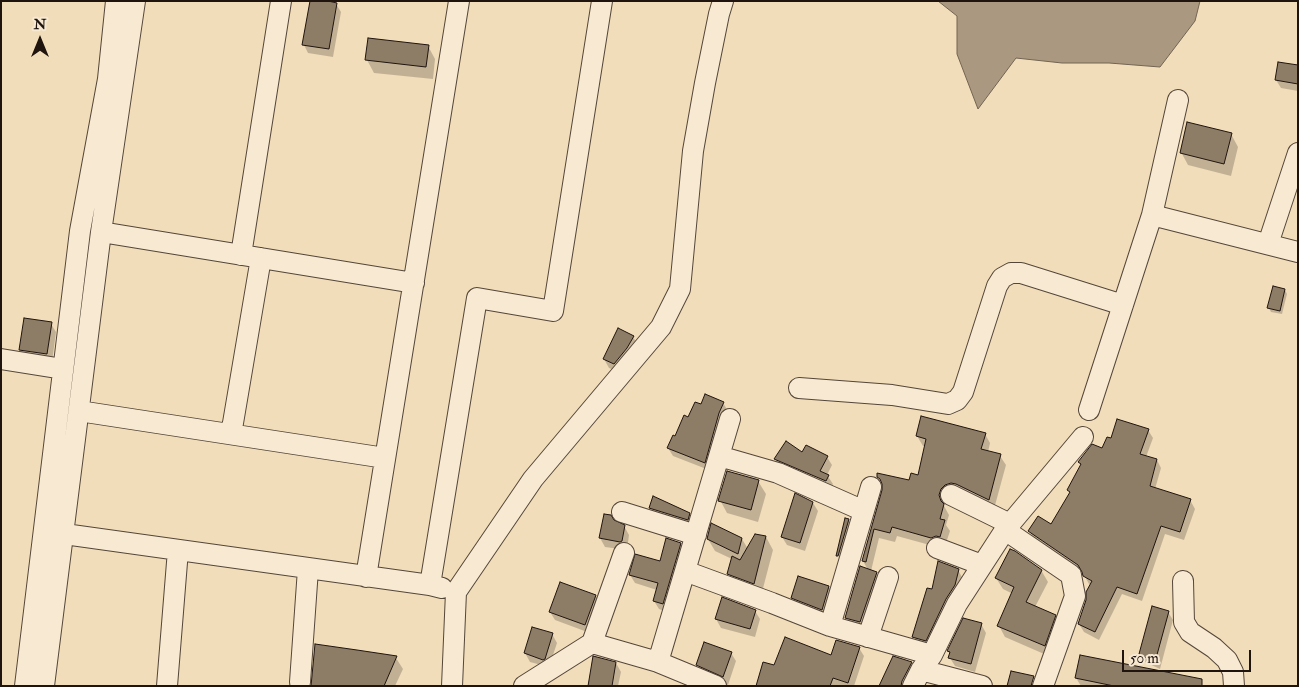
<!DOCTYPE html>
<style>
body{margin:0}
#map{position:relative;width:1299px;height:687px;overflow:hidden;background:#f2ddba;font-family:"IM FELL Double Pica",serif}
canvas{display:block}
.frame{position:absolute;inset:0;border:2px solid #1f140e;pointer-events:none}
.north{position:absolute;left:15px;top:15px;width:50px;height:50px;-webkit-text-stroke:4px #f7e9d2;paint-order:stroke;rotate:0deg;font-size:14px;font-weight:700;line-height:20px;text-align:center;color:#1f140e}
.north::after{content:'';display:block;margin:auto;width:18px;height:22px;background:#1f140e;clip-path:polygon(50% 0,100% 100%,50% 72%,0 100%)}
.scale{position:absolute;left:1122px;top:650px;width:129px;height:22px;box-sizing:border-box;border:2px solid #1f140e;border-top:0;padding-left:6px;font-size:15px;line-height:18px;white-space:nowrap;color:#1f140e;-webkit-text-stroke:4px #f7e9d2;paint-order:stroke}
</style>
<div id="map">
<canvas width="1299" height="687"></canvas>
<div class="frame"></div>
<div class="north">N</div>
<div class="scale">50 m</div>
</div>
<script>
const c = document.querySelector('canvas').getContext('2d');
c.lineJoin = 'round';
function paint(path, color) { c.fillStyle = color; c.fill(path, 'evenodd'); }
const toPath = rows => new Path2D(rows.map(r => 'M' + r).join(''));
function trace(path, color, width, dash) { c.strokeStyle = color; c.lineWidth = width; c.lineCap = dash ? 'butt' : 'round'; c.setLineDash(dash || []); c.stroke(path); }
const water = toPath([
 [938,1,1200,1,1195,21,1160,67,1109,63,1062,63,1016,58,978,109,957,54,957,16,938,1]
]);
paint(water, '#aa9980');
trace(water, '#726452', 1);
paint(toPath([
 [336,4,341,12,333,57,308,53,304,45],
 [428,46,435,59,433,79,374,73,367,60],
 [1298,67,1298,91,1281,88,1276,80],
 [1231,134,1238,147,1231,176,1188,165,1181,152],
 [1285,290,1287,294,1282,314,1271,312,1269,308],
 [51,324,56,332,52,362,25,358,20,350],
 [633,337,638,345,619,372,609,368,604,359],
 [723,403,728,411,709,470,673,456,668,448,689,418,701,406],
 [1148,430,1153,438,1146,457,1157,460,1161,468,1155,489,1190,500,1195,509,1184,540,1165,534,1142,601,1122,594,1099,640,1084,632,1079,624,1091,585,1089,584,1083,573,1034,539,1029,531,1051,526,1070,493,1069,490,1081,466,1079,462,1103,450,1112,440],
 [985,434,990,443,988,452,1000,456,1006,465,994,509,945,499,944,506,949,515,946,525,950,531,945,546,937,547,897,536,895,542,879,538,871,571,876,573,881,582,865,630,851,626,846,618,868,570,863,561,884,486,878,477,910,482,919,477,926,446,923,446,917,436],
 [803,454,827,457,832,465,827,475,833,484,830,489,780,468,775,459],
 [758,481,766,494,758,522,727,513,720,500],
 [813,503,818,511,805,551,787,545,782,537],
 [650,508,689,514,694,523,692,528,655,516],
 [848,520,853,528,843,564,838,556],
 [613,521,624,526,629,535,627,550,605,547,600,538],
 [766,537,773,550,761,596,736,587,728,574,732,559,715,551,708,539,742,539,748,549],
 [680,544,685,552,667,612,659,609,654,601,657,590,635,583,630,575,661,563],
 [958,570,963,579,930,649,919,645,914,637,933,591],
 [1041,570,1048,582,1035,607,1055,616,1061,627,1051,657,1005,637,999,626,1013,594,1003,589,996,578],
 [829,587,834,595,827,618,797,606,792,597],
 [596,596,600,605,590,633,555,620,550,612],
 [755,611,760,619,755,637,721,628,716,619],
 [1168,612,1173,620,1160,669,1145,662,1140,654],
 [981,624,986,633,975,672,955,666,950,658,950,655,948,651],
 [552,634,557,643,549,667,530,662,525,653],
 [859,648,864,656,854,686,757,686,774,666,832,657],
 [731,653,736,661,728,685,703,674,698,665],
 [396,658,403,669,395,686,312,686],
 [616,663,621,672,618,686,589,686],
 [912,663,916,671,909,686,880,686],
 [1076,678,1193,686,1081,686]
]), '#0003');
const building = toPath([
 [310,1,328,1,337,3,329,49,302,45,310,1],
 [368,38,429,45,426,67,365,60,368,38],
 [1278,62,1298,65,1298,84,1275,80,1278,62],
 [1187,122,1232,133,1224,164,1180,153,1187,122],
 [1273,286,1285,289,1280,311,1267,308,1273,286],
 [24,318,52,322,47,354,19,350,24,318],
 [618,328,634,336,627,348,614,364,603,359,618,328],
 [705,394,724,402,719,413,705,463,667,448,673,435,675,436,684,415,688,417,695,402,701,404,705,394],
 [921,416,986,433,981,449,1001,454,989,500,956,484,951,483,945,485,941,489,939,495,941,501,944,504,940,519,945,520,940,537,936,536,931,538,892,527,890,533,874,529,866,562,862,561,882,490,882,484,880,479,877,477,877,473,909,480,911,473,918,475,926,439,916,436,921,416],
 [1117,419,1149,429,1140,454,1157,459,1150,486,1191,499,1180,532,1161,526,1137,594,1117,587,1095,632,1078,624,1086,600,1086,592,1092,581,1083,576,1082,572,1078,565,1028,531,1038,516,1051,524,1070,492,1067,490,1081,464,1078,462,1092,444,1102,448,1107,437,1111,438,1117,419],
 [786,441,802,452,806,445,828,456,820,471,829,475,826,481,774,459,786,441],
 [727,471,759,480,751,510,718,501,727,471],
 [795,493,813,502,800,543,781,537,795,493],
 [653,496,690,513,688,520,649,508,653,496],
 [604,514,611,515,614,520,625,525,622,541,620,542,599,538,604,514],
 [845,518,849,519,838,556,836,556,845,518],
 [711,523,742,538,738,554,707,539,711,523],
 [755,534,766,536,754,584,727,574,732,556,740,560,755,534],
 [666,538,681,543,663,604,653,601,658,583,629,575,635,554,660,561,666,538],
 [1010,549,1015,551,1042,570,1026,602,1056,615,1045,646,997,626,1014,587,995,578,1010,549],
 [938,561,959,569,955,585,946,599,926,641,912,637,927,588,932,589,938,561],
 [860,566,877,572,860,622,845,618,860,566],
 [798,576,829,586,822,610,791,598,798,576],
 [560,582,596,595,585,625,549,612,560,582],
 [722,597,756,610,750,629,715,619,722,597],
 [1152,606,1169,611,1155,662,1139,654,1152,606],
 [963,618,982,623,971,664,948,658,950,652,947,651,963,618],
 [532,627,553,633,545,659,543,660,524,653,532,627],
 [785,637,831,655,836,640,860,647,848,683,833,678,830,686,756,686,763,662,774,665,785,637],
 [704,642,732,652,723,677,696,665,704,642],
 [315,644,357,650,397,656,384,686,311,686,315,644],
 [1080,655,1202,679,1202,686,1114,686,1075,678,1080,655],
 [593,656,616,662,612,686,588,686,593,656],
 [893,656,912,662,902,681,901,686,879,686,893,656],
 [1011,671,1034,676,1031,686,1007,686,1011,671]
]);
paint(building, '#8d7d67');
trace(building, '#1f140e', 1);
const minor = toPath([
 [1152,215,1298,252],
 [101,232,414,283],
 [1268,244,1298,153],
 [241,255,281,1],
 [1,359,63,369],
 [799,388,892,395,948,404,957,400,963,392,997,286,1002,278,1011,273,1021,273,1123,305],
 [1089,410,1152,215,1178,100],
 [79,411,385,458],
 [230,434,233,423,261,258],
 [719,456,778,473,864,511],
 [951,495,1010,524],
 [622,512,696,535],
 [1005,530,1071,575,1075,596,1043,686],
 [50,532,430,585,442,588],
 [937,548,982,565],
 [685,571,772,603,830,626,932,655],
 [366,577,459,1],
 [1183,581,1184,622,1190,632,1214,648,1227,660,1233,672,1234,686],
 [430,585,477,298,553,311,602,1],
 [830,626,871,487],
 [868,637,888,577],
 [592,643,624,553],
 [658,662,730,419],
 [921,670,982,686],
 [300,682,308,569],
 [25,686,80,231,108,79,116,1],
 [44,686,101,232,135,1],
 [167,686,178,550],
 [452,686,456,592,533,479,661,327,680,289,693,151,705,83,719,14,723,1],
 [524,686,592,643,658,662,716,686],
 [913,686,921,670,932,655,957,604,1005,530,1083,437]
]);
trace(minor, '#544639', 22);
trace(minor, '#f7e9d2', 20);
</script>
